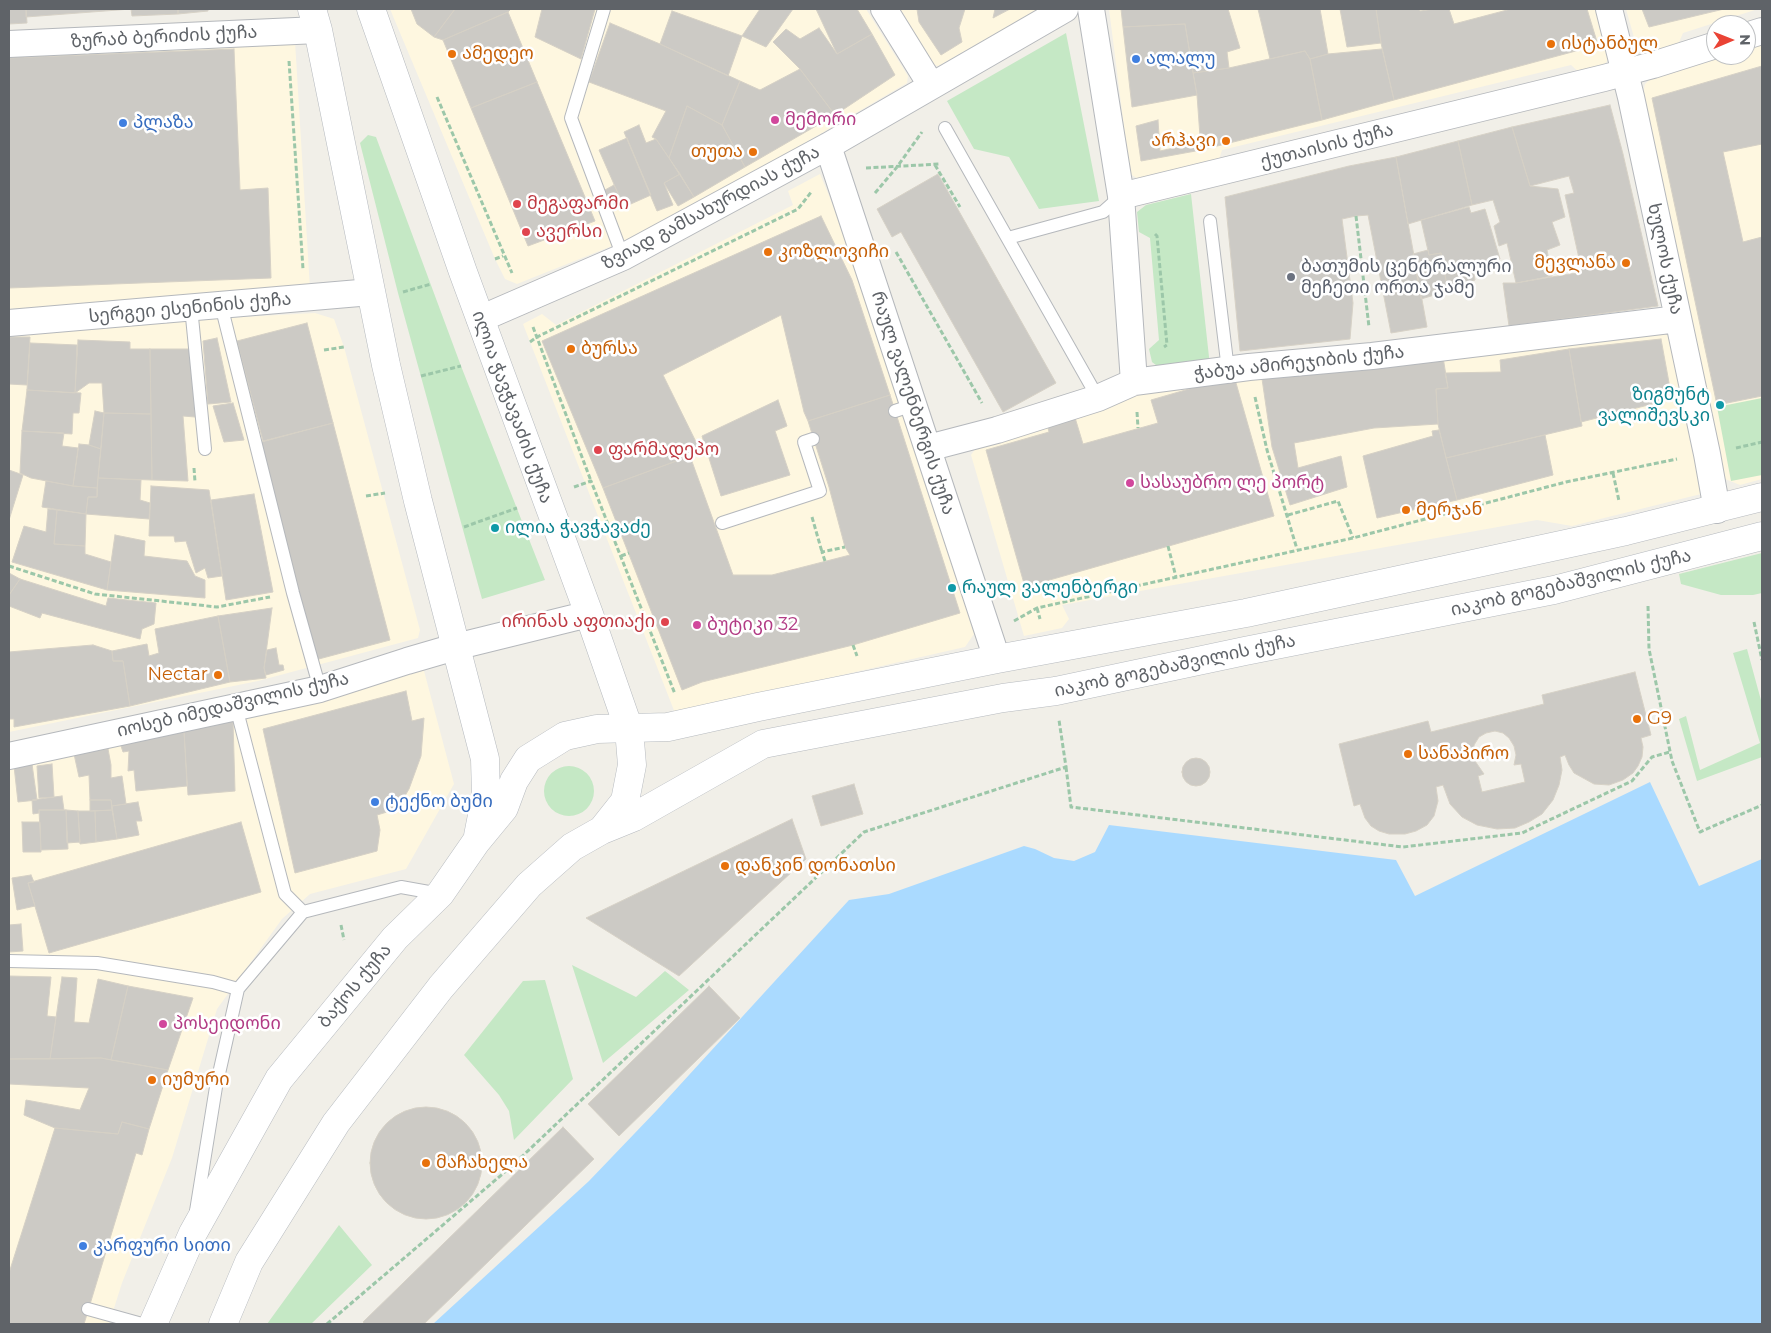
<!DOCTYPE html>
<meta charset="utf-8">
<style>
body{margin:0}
#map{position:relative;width:1771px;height:1333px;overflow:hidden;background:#f1efe8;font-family:Montserrat,sans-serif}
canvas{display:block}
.frame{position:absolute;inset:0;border:10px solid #5f6368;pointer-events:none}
.north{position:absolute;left:1706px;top:15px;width:50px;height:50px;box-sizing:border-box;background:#fff;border:1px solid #bfc1c3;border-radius:50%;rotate:89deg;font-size:14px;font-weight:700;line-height:20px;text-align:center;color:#5f6368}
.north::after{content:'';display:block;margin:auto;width:18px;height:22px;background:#ea4335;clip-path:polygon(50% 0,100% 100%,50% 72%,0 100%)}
</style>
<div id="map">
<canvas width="1771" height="1333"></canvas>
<div class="frame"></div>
<div class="north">N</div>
</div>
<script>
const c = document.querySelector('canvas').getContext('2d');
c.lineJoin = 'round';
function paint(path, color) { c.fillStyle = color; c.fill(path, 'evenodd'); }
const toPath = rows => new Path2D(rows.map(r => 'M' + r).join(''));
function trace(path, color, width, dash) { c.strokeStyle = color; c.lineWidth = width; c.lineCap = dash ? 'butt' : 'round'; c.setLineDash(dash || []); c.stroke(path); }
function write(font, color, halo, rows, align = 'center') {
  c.font = font + ' Montserrat,"Noto Sans Georgian",sans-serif'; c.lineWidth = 5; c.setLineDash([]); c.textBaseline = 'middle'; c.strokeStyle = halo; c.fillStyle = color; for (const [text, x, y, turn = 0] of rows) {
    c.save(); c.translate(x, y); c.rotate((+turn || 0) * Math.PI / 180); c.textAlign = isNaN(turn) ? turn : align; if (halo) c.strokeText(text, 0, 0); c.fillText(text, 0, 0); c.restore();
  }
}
paint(toPath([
 [390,9,866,9,908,76,907,83,735,184,617,244,517,284,505,279,495,259],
 [896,9,1039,9,938,66,929,63],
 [1109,9,1599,9,1611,55,1601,70,1582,75,1571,65,1222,150,1218,163,1142,181,1130,174],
 [1626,9,1758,9,1683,33,1676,49,1651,52,1635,41],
 [295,41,310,289,9,309,9,50],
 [1762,44,1762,479,1740,485,1725,479,1717,452,1643,94,1645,84,1656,74,1723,55,1746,55,1746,48],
 [820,174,870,294,974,634,965,647,675,713,523,324,542,314,556,325,793,205,788,191],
 [315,313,334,319,344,347,420,630,418,638,258,681,9,732,9,330],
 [1669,333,1674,338,1701,494,1572,526,1537,520,1062,605,1069,619,1062,628,1024,636,971,455,984,436,1116,396,1207,377],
 [423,667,454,784,406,869,310,894,282,919,217,1009,172,1158,122,1283,109,1324,9,1324,9,763]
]), '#fef7e0');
paint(toPath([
 [1066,33,1099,201,1039,209,1009,157,974,149,947,101],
 [368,135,376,137,461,366,545,580,482,599,398,293,360,143],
 [1191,194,1210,366,1165,372,1152,362,1149,349,1159,340,1150,238,1139,232,1137,212,1146,205],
 [1762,398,1762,475,1731,481,1717,407],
 [1762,553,1762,593,1753,595,1721,595,1681,584,1679,574],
 [1747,649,1762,704,1762,757,1697,781,1679,719,1686,716,1700,770,1760,743,1733,653],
 '544 791a25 25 0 1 1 50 0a25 25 0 1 1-50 0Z',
 [572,965,636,997,665,971,689,990,603,1063],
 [545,980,573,1079,514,1140,509,1111,499,1095,464,1055,523,981],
 [339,1225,372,1265,311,1324,267,1324]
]), '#c5e8c5');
paint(toPath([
 [1650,782,1699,886,1762,859,1762,1324,433,1324,589,1181,657,1110,849,900,889,894,1024,846,1035,849,1054,858,1074,861,1095,852,1109,825,1396,860,1415,896]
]), '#aadaff');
const building = toPath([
 [9,9,26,9,27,23,9,24,9,9],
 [26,9,178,9,178,14,132,16,131,9,26,17,26,9],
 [178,9,208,9,208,11,178,14,178,9],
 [411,9,455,9,434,37,417,24,411,9],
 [455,9,511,9,508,12,443,40,434,37,455,9],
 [542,9,595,9,581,59,535,37,542,9],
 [760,9,793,9,766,47,742,36,760,9],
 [816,9,857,9,872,34,837,54,816,9],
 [917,9,965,9,959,28,962,42,941,55,919,22,917,9],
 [995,9,1010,9,993,18,995,9],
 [1121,9,1228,9,1240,48,1227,52,1229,68,1193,73,1185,24,1123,27,1121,9],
 [1258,9,1320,9,1328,54,1310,59,1305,51,1270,59,1258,9],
 [1340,9,1376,9,1381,43,1347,47,1340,9],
 [1376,9,1419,9,1420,11,1435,9,1449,9,1454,24,1511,9,1587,9,1598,45,1394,100,1381,43,1376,9],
 [1642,9,1724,9,1649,27,1642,9],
 [672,11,742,36,728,76,660,44,672,11],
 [508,12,537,82,471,108,443,40,508,12],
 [610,23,660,44,740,81,722,125,687,106,669,158,656,139,652,137,666,111,589,82,610,23],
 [1185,24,1197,95,1132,107,1123,27,1185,24],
 [819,28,837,54,872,34,895,75,835,115,800,69,773,42,786,29,800,39,819,28],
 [234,49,240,190,268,188,271,278,9,288,9,58,234,49],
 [1382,49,1394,100,1322,120,1310,59,1328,54,1382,49],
 [1305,51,1310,59,1322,120,1201,150,1197,95,1193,73,1229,68,1305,51],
 [1762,66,1762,144,1723,152,1743,242,1762,237,1762,396,1717,405,1652,98,1762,66],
 [800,69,835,115,745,167,722,125,740,81,760,90,800,69],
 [537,82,595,221,528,246,471,108,537,82],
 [1610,105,1623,154,1658,306,1509,326,1503,283,1516,283,1582,272,1565,195,1574,193,1569,176,1530,186,1512,127,1610,105],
 [687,106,722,125,745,167,694,197,669,158,687,106],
 [1158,120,1160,151,1201,142,1201,150,1141,161,1136,126,1158,120],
 [639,125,646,143,656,139,680,174,664,183,673,205,657,211,624,132,639,125],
 [1512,127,1530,186,1558,189,1565,217,1552,222,1560,245,1547,250,1552,276,1516,283,1507,243,1499,246,1494,226,1500,222,1493,200,1472,205,1458,141,1512,127],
 [627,138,651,195,624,207,599,150,627,138],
 [1458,141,1472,205,1408,224,1396,157,1458,141],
 [1396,157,1427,327,1391,333,1368,215,1356,216,1342,219,1353,303,1350,339,1240,351,1225,197,1349,166,1396,157],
 [680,174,694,197,678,206,664,183,680,174],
 [938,174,1056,383,1003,412,901,232,892,237,877,209,938,174],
 [614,185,622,201,612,206,605,190,614,185],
 [1469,207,1471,213,1485,209,1500,259,1473,268,1475,280,1448,291,1441,253,1429,255,1421,220,1469,207],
 [821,216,852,280,890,395,808,421,804,412,781,315,663,375,700,450,690,456,603,488,542,341,821,216],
 [1428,250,1429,255,1441,253,1448,291,1421,299,1413,254,1428,250],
 [307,323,333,423,263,441,237,341,307,323],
 [9,337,30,337,27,385,9,384,9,337],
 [217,338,231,402,208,404,203,341,217,338],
 [1661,339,1672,399,1581,422,1569,349,1661,339],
 [78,340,130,342,130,349,150,349,151,414,104,413,102,383,89,383,75,393,78,340],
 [30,343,77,345,75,393,27,390,30,343],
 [150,349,191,349,195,417,183,416,188,481,152,480,150,349],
 [1569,349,1582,426,1446,458,1438,424,1436,389,1448,388,1445,373,1501,372,1500,360,1569,349],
 [1443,357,1448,388,1436,389,1438,424,1374,428,1294,443,1298,468,1341,456,1347,487,1290,505,1272,447,1261,372,1443,357],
 [1234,376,1274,516,1025,587,986,450,1049,432,1046,419,1073,411,1083,444,1158,423,1151,400,1234,376],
 [27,390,81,393,79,413,73,413,72,434,22,431,27,390],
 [890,395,960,613,853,645,702,682,682,690,603,488,690,456,733,575,772,575,850,555,845,547,829,487,808,421,890,395],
 [778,400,787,426,775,431,790,475,721,496,702,436,778,400],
 [233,403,244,440,224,442,213,406,233,403],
 [95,411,104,413,101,449,89,445,95,411],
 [104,413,151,414,152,480,98,478,104,413],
 [333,423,390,640,315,660,258,443,333,423],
 [1439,430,1457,500,1377,518,1363,456,1433,436,1432,431,1439,430],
 [22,431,64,433,62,446,78,448,73,486,31,478,20,473,22,431],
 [1545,435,1553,475,1457,500,1446,458,1545,435],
 [79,444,89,445,101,449,97,488,73,486,79,444],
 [9,470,23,475,9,520,9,470],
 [98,478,141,480,140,500,150,503,149,519,86,514,88,497,97,497,98,478],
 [46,481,73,486,97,488,97,497,88,497,86,514,42,507,46,481],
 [151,486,209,490,222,576,208,578,205,568,196,573,186,541,175,542,174,536,149,536,151,486],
 [254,494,273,592,226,600,211,500,254,494],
 [48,509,57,510,54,544,85,546,85,554,111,562,107,590,12,562,24,526,46,532,48,509],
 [57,510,86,514,85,546,54,544,57,510],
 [115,535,145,541,144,556,187,561,195,576,205,580,205,598,107,590,115,535],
 [9,573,20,579,9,595,9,573],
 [20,579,106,606,108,598,156,603,154,624,142,629,140,639,42,613,40,618,9,606,9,595,20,579],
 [272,608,264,668,266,678,230,682,218,616,272,608],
 [218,616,230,682,130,706,123,661,113,661,112,651,147,644,149,656,159,653,155,629,218,616],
 [93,645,112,651,113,661,123,661,130,706,14,727,14,719,9,719,9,652,93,645],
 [276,648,279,665,283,665,284,670,266,675,264,668,267,650,276,648],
 [1635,672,1651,735,1641,738,1643,747,1642,757,1638,766,1633,773,1623,780,1609,785,1594,784,1574,773,1569,765,1565,755,1560,757,1562,770,1559,785,1553,800,1542,814,1529,822,1515,828,1497,829,1477,825,1462,817,1450,804,1443,785,1436,787,1438,801,1434,816,1427,825,1416,831,1405,834,1389,834,1379,831,1371,826,1365,818,1360,804,1354,806,1339,744,1428,721,1431,732,1544,704,1542,695,1635,672],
 [1495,731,1503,733,1509,738,1514,746,1516,755,1514,765,1521,764,1525,782,1482,792,1478,776,1484,774,1475,761,1474,745,1479,737,1486,733,1495,731],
 [406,691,412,721,424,718,421,756,409,789,397,809,377,815,380,830,377,851,295,873,263,729,406,691],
 [233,721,235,791,188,795,184,731,233,721],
 [184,731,187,786,136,791,134,770,128,771,129,751,123,752,120,743,184,731],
 [108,749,111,765,111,778,122,776,126,804,112,806,111,800,90,800,89,775,79,777,74,754,108,749],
 '1182 772a14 14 0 1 1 28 0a14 14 0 1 1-28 0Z',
 [32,764,37,800,18,802,14,766,32,764],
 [52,764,54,797,39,798,37,766,52,764],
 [854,784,863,814,821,826,812,796,854,784],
 [62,796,64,810,39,810,39,813,33,814,32,800,62,796],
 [90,800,111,800,112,810,90,811,90,800],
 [138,802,142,821,136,821,139,835,117,839,112,806,138,802],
 [39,810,66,810,68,849,41,850,39,810],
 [66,810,78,811,80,842,67,843,66,810],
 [112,810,117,839,96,842,95,811,112,810],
 [78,811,95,811,96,842,80,844,78,811],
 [792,819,806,859,679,976,586,918,792,819],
 [22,822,40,822,41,852,23,852,22,822],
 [241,822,261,892,49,953,28,883,241,822],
 [31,875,34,882,28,883,35,906,17,910,12,878,31,875],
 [21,924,23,951,9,952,9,925,21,924],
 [9,976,51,977,47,1016,56,1017,50,1059,9,1059,9,976],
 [62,977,77,978,74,1022,89,1023,98,979,128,986,111,1060,101,1058,50,1059,62,977],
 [128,986,193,998,168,1070,111,1060,128,986],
 [709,986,740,1018,619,1136,588,1104,709,986],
 [101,1058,168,1070,149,1129,122,1122,118,1134,55,1128,24,1115,26,1100,80,1110,89,1088,9,1084,9,1059,101,1058],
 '370 1163a56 56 0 1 1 112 0a56 56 0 1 1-112 0Z',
 [122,1122,149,1129,142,1155,136,1153,84,1324,9,1324,9,1273,55,1128,118,1134,122,1122],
 [563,1127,594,1159,424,1324,365,1324,363,1322,563,1127]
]);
paint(building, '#cccac5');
trace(building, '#d6d1c6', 1);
const service = toPath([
 [604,9,571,118,623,257],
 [945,128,1098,398],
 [1210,221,1228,370],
 [1008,238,1103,212,1121,196],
 [221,305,293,593,320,689],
 [191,307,205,449],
 [895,411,913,405],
 [722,523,820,491,804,442,813,439],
 [236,707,285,894,303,912],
 [9,961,97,963,213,982,238,989],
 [196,1211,216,1087,238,989,303,912,401,887,440,894],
 [88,1309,142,1324]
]);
const minor = toPath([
 [884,9,931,85],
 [1091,9,1121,196,1134,382],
 [1609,9,1631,97,1707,454,1717,510],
 [1746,36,1762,31],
 [9,44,318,30],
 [828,146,997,659],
 [1121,196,1604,78,1653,65,1716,45],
 [480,319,623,257,828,146,1065,9],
 [9,323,371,292],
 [928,448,997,430,1098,398,1134,382,1249,367,1372,356,1678,319],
 [9,756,320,689,407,661,455,647,589,614]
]);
const secondary = toPath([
 [312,9,318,30,386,365,418,501,485,759,486,795,478,836],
 [371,9,463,272,589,614,629,729,632,765,625,801,602,830],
 [153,1324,193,1233,279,1079,395,938,440,894,476,842,504,808,514,781,528,759,565,736,597,729,668,727,758,707,997,659,1246,613,1626,531,1762,497],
 [223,1324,249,1262,336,1123,441,987,529,885,572,847,602,830,634,817,763,744,1003,698,1056,691,1245,651,1554,590,1762,536]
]);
trace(service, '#b5b8bc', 14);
trace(minor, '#b5b8bc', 28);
trace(secondary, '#b6babf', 29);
trace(toPath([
 [289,61,303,269],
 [437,97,512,273],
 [935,165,960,207],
 [866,168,940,164],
 [875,193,897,167,922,132],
 [1356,216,1369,327],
 [1155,234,1157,236,1167,345,1164,347],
 [896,252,982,403],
 [495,259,503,256],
 [403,292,431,284],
 [533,327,591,481],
 [530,342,537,337,798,209,812,191],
 [324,350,344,347],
 [421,376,461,366],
 [1255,397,1267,450,1297,549],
 [1137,412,1138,428],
 [1736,448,1762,442],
 [194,468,195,482],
 [1613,473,1619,501],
 [574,487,591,481,675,694],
 [366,496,385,493],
 [1288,515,1338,501,1353,538],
 [812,517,822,552],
 [464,527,517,508],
 [1168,546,1176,577],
 [621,556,629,553],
 [825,561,822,552,845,547],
 [9,566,95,594,217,607,270,597],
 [1648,606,1649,649,1672,761,1700,832,1762,805],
 [1037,608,1040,619],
 [1014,621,1037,608,1353,538,1566,482,1677,459],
 [1754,622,1762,660],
 [853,645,857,656],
 [1066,767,1071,807,1403,847,1522,833,1632,781,1652,757,1670,752],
 [341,925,344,940],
 [327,1324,513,1165,864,832,1066,767,1059,720]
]), '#9cc7a9', 3, [5, 2.5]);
trace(service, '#fff', 12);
trace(minor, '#fff', 26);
trace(secondary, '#fff', 28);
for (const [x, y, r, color] of [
 [1551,44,5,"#e8710a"],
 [452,54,5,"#e8710a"],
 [1136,59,5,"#3f7fe0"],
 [775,120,5,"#d1479c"],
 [123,123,5,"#3f7fe0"],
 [1226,141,5,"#e8710a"],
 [753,152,5,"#e8710a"],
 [517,204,5,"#e0444e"],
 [526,232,5,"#e0444e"],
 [768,252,5,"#e8710a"],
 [1626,263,5,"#e8710a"],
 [1291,277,5,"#6b7280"],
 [571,349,5,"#e8710a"],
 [1720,405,5,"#0f9aa8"],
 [598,450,5,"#e0444e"],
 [1130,483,5,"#d1479c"],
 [1406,510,5,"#e8710a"],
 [495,528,5,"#0f9aa8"],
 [952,588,5,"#0f9aa8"],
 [665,622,5,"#e0444e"],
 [697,625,5,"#d1479c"],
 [218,675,5,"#e8710a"],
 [1637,719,5,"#e8710a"],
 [1408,754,5,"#e8710a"],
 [375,802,5,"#3f7fe0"],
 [725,866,5,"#e8710a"],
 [163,1024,5,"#d1479c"],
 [152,1080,5,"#e8710a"],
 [426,1163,5,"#e8710a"],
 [83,1246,5,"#3f7fe0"]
]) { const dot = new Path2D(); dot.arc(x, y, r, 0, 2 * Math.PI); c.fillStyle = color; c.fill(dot); trace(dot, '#fff', 2); }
write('18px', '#5f6368', '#fff', [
 ["ზურაბ ბერიძის ქუჩა",164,37,-3],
 ["ქუთაისის ქუჩა",1327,146,-14],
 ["ზვიად გამსახურდიას ქუჩა",711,208,-28],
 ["ხულოს ქუჩა",1665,259,78],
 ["სერგეი ესენინის ქუჩა",190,308,-5],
 ["ჭაბუა ამირეჯიბის ქუჩა",1299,363,-6],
 ["რაულ ვალენბერგის ქუჩა",913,403,72],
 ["ილია ჭავჭავაძის ქუჩა",512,407,70],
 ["იაკობ გოგებაშვილის ქუჩა",1571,583,-13],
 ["იაკობ გოგებაშვილის ქუჩა",1175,666,-12],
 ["იოსებ იმედაშვილის ქუჩა",233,705,-13],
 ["ბაქოს ქუჩა",355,986,-50]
]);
write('18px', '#c56008', '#fff', [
 ["ისტანბულ",1561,44],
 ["ამედეო",462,54],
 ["არჰავი",1216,141,"right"],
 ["თუთა",743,152,"right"],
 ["კოზლოვიჩი",778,252],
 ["მევლანა",1616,263,"right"],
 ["ბურსა",581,349],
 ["მერჯან",1416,510],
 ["Nectar",208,675,"right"],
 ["G9",1647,719],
 ["სანაპირო",1418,754],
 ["დანკინ დონათსი",735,866],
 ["იუმური",162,1080],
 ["მაჩახელა",436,1163]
], 'left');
write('18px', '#366cbe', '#fff', [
 ["ალალუ",1146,59],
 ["პლაზა",133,123],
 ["ტექნო ბუმი",385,802],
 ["კარფური სითი",93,1246]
], 'left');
write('18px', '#b23c85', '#fff', [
 ["მემორი",785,120],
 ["სასაუბრო ლე პორტ",1140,483],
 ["ბუტიკი 32",707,625],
 ["პოსეიდონი",173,1024]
], 'left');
write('18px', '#be3a42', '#fff', [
 ["მეგაფარმი",527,204],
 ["ავერსი",536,232],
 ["ფარმადეპო",608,450],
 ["ირინას აფთიაქი",655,622,"right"]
], 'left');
write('18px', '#5b616d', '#fff', [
 ["ბათუმის ცენტრალური",1301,267],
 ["მეჩეთი ორთა ჯამე",1301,288]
], 'left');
write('18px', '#0d838f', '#fff', [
 ["ზიგმუნტ",1710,395,"right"],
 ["ვალიშევსკი",1710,416,"right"],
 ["ილია ჭავჭავაძე",505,528],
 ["რაულ ვალენბერგი",962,588]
], 'left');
</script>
